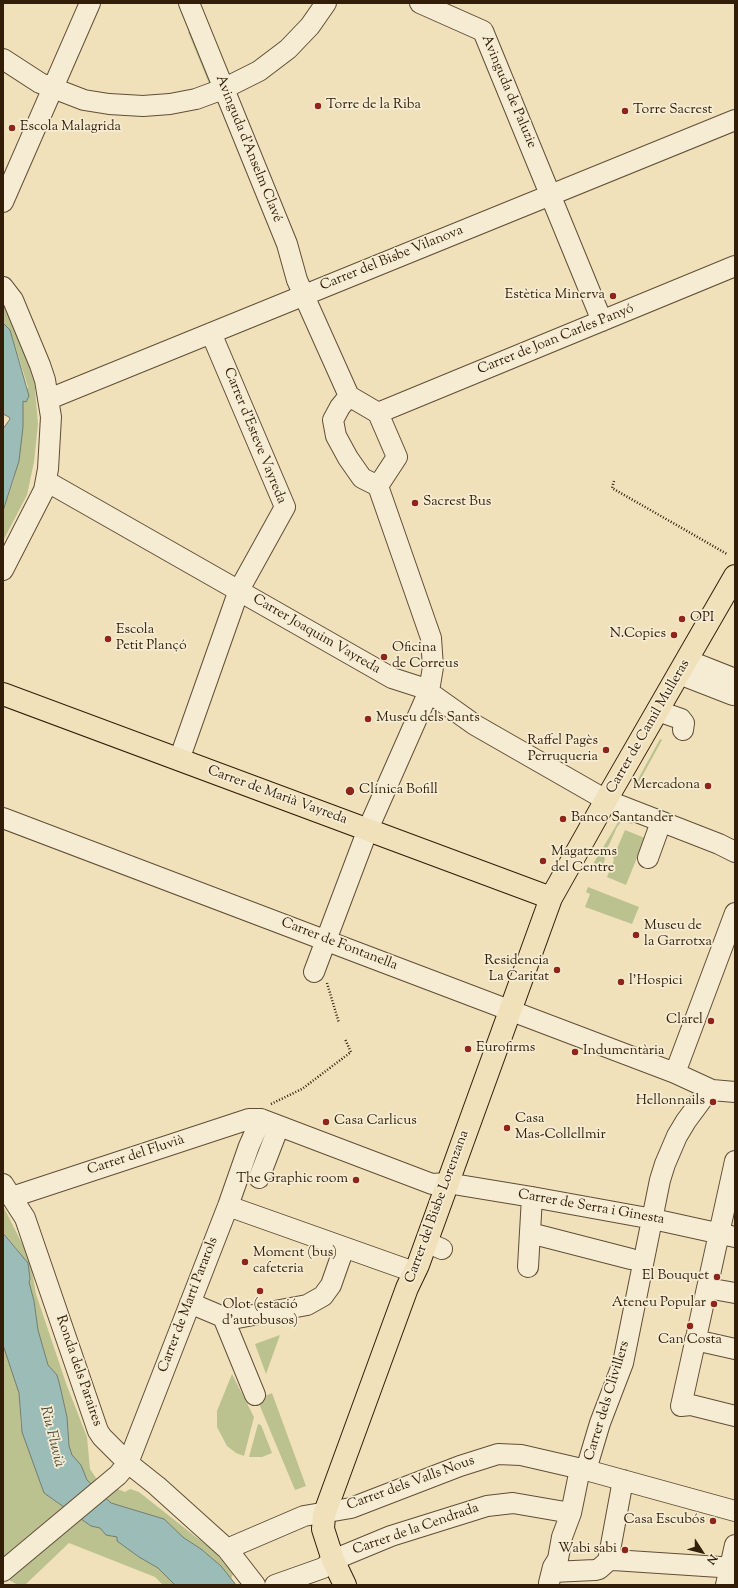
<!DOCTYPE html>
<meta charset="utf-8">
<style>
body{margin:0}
#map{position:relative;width:738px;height:1588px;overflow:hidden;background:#f0e1bb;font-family:"Sorts Mill Goudy",serif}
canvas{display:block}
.frame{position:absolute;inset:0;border:4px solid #311d08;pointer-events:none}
.north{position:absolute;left:682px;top:1532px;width:40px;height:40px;-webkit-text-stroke:3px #f5ecd3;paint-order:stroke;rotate:126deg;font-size:11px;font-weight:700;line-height:16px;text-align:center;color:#311d08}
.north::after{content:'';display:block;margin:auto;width:14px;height:18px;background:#311d08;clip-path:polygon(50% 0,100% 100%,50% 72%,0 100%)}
</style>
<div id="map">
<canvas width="738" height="1588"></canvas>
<div class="frame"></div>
<div class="north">N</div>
</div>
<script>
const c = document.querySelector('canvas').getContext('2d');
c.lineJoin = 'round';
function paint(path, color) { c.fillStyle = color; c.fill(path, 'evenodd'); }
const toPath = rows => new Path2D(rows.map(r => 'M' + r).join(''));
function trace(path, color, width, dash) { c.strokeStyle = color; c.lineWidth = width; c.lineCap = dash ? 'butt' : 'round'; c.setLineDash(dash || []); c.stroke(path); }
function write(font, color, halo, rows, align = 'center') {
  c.font = font + ' "Sorts Mill Goudy",serif'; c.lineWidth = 3.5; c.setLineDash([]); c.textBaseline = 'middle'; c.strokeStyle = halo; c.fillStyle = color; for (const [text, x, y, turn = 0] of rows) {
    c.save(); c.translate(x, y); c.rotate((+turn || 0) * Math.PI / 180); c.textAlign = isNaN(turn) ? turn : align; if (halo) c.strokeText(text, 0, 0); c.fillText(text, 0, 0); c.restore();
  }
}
paint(toPath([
 [192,31,212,82,210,86,188,32],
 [3,301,34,377,38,424,34,462,27,495,3,541,3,511,14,479,23,427,23,401,28,387,10,330,3,323],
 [660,739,662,740,639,782,637,781],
 [620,819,633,822,632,824,622,821,617,827,604,856,605,859,600,873,590,869],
 [625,830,645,838,626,885,607,877,614,860,613,858],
 [588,887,639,907,632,924,585,907,590,894,586,892],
 [3,1206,30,1259,36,1294,67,1386,87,1437,90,1469,98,1481,125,1492,130,1489,139,1492,215,1552,233,1574,231,1579,221,1566,201,1549,184,1538,164,1519,111,1503,87,1480,81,1465,72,1456,69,1446,67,1416,60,1386,57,1375,48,1365,38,1330,34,1301,28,1282,30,1279,28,1263,3,1232],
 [280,1335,266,1374,255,1344],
 [3,1345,19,1393,21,1428,44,1493,91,1526,100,1528,106,1535,117,1537,118,1541,139,1557,158,1568,175,1585,163,1585,155,1577,69,1543,25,1585,18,1585,3,1577],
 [232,1374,254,1417,244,1456,236,1453,227,1446,217,1427,217,1411],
 [272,1393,306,1486,295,1490,257,1399],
 [258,1424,261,1425,272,1453,262,1457,249,1457]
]), '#bbc28f');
const water = toPath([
 [3,323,10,330,29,396,26,402,23,401,23,427,19,461,3,511,3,429,10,419,9,417,3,414,3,323],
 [3,1233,28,1263,30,1279,29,1282,34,1301,38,1330,48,1365,57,1375,60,1386,67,1417,69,1446,72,1455,81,1465,87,1480,111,1503,164,1519,184,1538,201,1549,221,1566,236,1585,175,1585,158,1568,139,1557,117,1541,117,1537,106,1535,100,1528,91,1526,44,1493,22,1432,19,1393,3,1345,3,1233]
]);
paint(water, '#9cbcb7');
trace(water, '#717c71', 1);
const minor = toPath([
 [189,3,287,244,297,280,349,396],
 [420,3,483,31,602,321],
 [3,59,40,83,84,100,109,104,143,106,170,104,196,99,223,89,259,71,288,49,310,26,326,3],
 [3,202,90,3],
 [3,287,13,300,40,365,45,380,51,417,48,469,44,490,3,570],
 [349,396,378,413,397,457,378,486],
 [349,396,340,407,333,420,336,436,348,458,362,478,378,486],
 [49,399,735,120],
 [378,413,735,266],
 [46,481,392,678,423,688,475,725,606,800,719,844,735,852],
 [687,660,735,679],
 [679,674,733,695],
 [658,711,681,719,684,723,683,730],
 [179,760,239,590,285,507,211,333],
 [3,818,675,1073,712,1090,735,1092],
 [648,858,661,822],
 [314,972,368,829,429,691,433,667,431,638,378,486],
 [675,1073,735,913],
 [735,1161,681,1406,691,1405,735,1416],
 [259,1178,279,1126],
 [3,1184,25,1218,98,1431,102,1437,128,1463,157,1486,227,1549,255,1585],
 [12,1197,249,1119,261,1119,432,1184,447,1183,532,1197,653,1219,735,1237],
 [228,1206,414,1272],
 [530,1233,631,1259],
 [426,1242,442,1249],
 [528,1267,532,1197],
 [707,1288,735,1293],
 [190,1303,223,1317,232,1319,307,1305,323,1296,331,1285,344,1248],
 [223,1317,255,1395],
 [695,1340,735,1349],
 [586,1470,600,1423,623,1363,660,1180,665,1164,677,1136,686,1121,706,1094,716,1091],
 [227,1549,304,1516,351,1508,460,1466,498,1454,521,1455,586,1470,735,1511],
 [608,1561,623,1480],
 [3,1571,118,1475,128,1463,228,1206,249,1146,261,1119],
 [552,1572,595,1570,599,1569,608,1561,613,1560,735,1568],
 [549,1583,553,1567,558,1559,562,1537,571,1513,580,1469],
 [275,1585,323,1568,333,1560,391,1536,487,1506,513,1503,571,1513],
 [726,1585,735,1545]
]);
const major = toPath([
 [3,694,551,898],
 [345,1585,333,1560,323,1529,324,1515,407,1288,418,1265,551,898,606,800,735,576]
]);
trace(minor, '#614e35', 22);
trace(major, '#311d08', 24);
trace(toPath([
 [614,481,612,488,727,554],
 [327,983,339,1023],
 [271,1104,302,1089,351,1052,345,1039]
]), '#311d08', 2.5, [1, 2]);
trace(minor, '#f5ecd3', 20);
trace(major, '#f0e1bb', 22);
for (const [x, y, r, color] of [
 [318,106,4,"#8f2418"],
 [625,111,4,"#8f2418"],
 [12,128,4,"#8f2418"],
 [613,296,4,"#8f2418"],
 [415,503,4,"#8f2418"],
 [682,619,4,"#8f2418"],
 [674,635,4,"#8f2418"],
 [108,639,4,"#8f2418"],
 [384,657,4,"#8f2418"],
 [368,719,4,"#8f2418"],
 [606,750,4,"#8f2418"],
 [708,786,4,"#8f2418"],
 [350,791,5,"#8f2418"],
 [563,819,4,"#8f2418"],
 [543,861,4,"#8f2418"],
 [636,935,4,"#8f2418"],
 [557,970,4,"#8f2418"],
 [621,982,4,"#8f2418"],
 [711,1021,4,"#8f2418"],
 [468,1049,4,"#8f2418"],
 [575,1052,4,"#8f2418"],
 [713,1102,4,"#8f2418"],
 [326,1122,4,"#8f2418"],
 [507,1128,4,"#8f2418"],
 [356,1180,4,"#8f2418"],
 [245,1262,4,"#8f2418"],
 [717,1277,4,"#8f2418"],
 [260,1291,4,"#8f2418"],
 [714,1304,4,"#8f2418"],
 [690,1326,4,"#8f2418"],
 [713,1521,4,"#8f2418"],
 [625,1550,4,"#8f2418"]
]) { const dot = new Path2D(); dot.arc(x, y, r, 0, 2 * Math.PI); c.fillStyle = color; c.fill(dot); trace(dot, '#f5ecd3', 1.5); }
write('14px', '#311d08', '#f5ecd3', [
 ["Avinguda de Paluzie",508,92,67],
 ["Avinguda d'Anselm Clavé",248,149,68],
 ["Carrer del Bisbe Vilanova",392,259,-22],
 ["Carrer de Joan Carles Panyó",556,340,-22],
 ["Carrer d'Esteve Vayreda",254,436,68],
 ["Carrer Joaquim Vayreda",316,635,30],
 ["Carrer de Camil Mulleras",649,727,-60],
 ["Carrer de Marià Vayreda",277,796,20],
 ["Carrer de Fontanella",339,945,21],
 ["Carrer del Fluvià",136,1156,-18],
 ["Carrer del Bisbe Lorenzana",438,1207,-70],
 ["Carrer de Serra i Ginesta",591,1208,10],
 ["Carrer de Martí Pararols",189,1305,-69],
 ["Ronda dels Paraires",78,1371,71],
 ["Carrer dels Clivillers",608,1401,-73],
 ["Carrer dels Valls Nous",411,1484,-20],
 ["Carrer de la Cendrada",416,1530,-19]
]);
write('14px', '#311d08', '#f5ecd3', [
 ["Torre de la Riba",326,106],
 ["Torre Sacrest",633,111],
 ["Escola Malagrida",20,128],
 ["Estètica Minerva",605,296,"right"],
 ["Sacrest Bus",423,503],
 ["OPI",690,619],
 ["Escola",116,631],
 ["Petit Plançó",116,647],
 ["N.Copies",666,635,"right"],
 ["Oficina",392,649],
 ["de Correus",392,665],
 ["Museu dels Sants",376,719],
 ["Raffel Pagès",598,742,"right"],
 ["Perruqueria",598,758,"right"],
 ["Mercadona",700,786,"right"],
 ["Clínica Bofill",359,791],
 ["Banco Santander",571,819],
 ["Magatzems",551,853],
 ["del Centre",551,869],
 ["Museu de",644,927],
 ["la Garrotxa",644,943],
 ["Residencia",549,962,"right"],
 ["La Caritat",549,978,"right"],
 ["l'Hospici",629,982],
 ["Clarel",703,1021,"right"],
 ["Eurofirms",476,1049],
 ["Indumentària",583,1052],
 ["Hellonnails",705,1102,"right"],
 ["Casa",515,1120],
 ["Mas-Collellmir",515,1136],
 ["Casa Carlicus",334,1122],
 ["The Graphic room",348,1180,"right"],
 ["Moment (bus)",253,1254],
 ["cafeteria",253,1270],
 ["El Bouquet",709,1277,"right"],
 ["Ateneu Popular",706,1304,"right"],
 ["Olot (estació",260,1306,"center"],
 ["d'autobusos)",260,1322,"center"],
 ["Can Costa",690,1341,"center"],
 ["Casa Escubós",705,1521,"right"],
 ["Wabi sabi",617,1550,"right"]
], 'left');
write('italic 15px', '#514d3d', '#f5ecd3', [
 ["Riu Fluvià",51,1437,76]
]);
</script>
